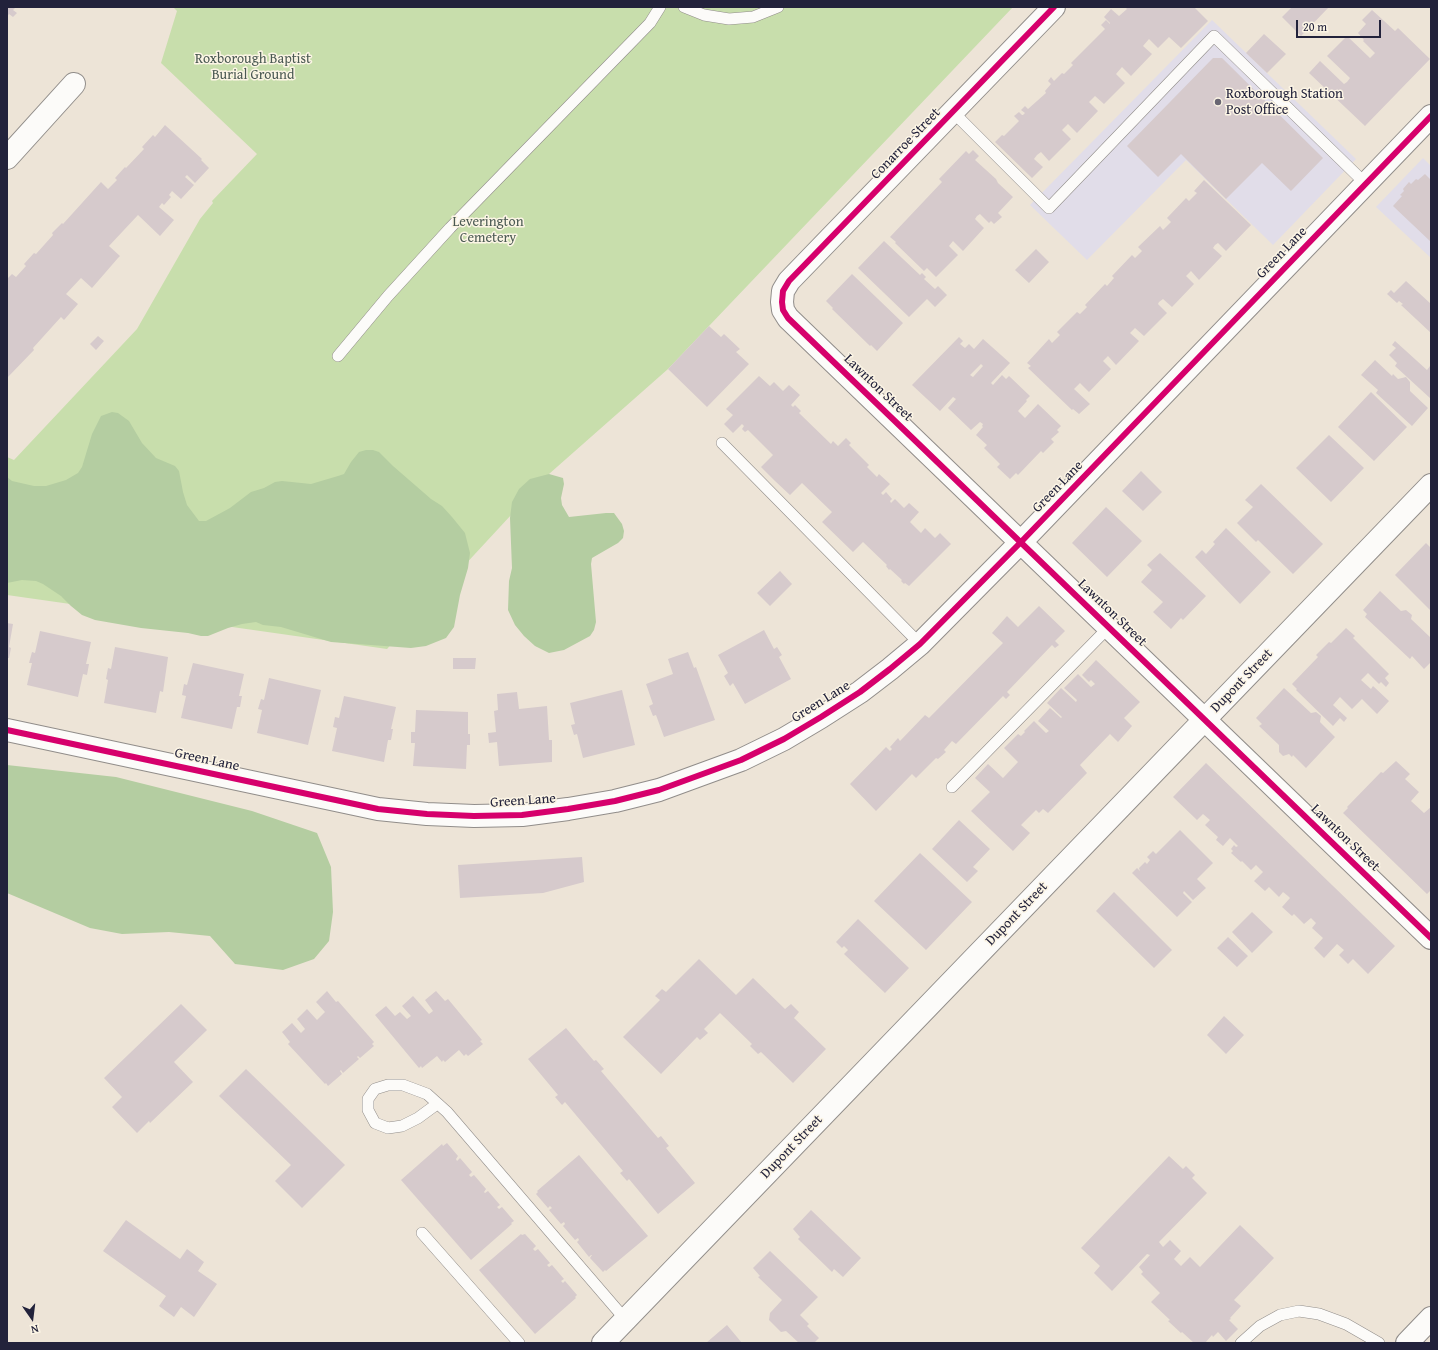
<!DOCTYPE html>
<style>
body{margin:0}
#map{position:relative;width:1438px;height:1350px;overflow:hidden;background:#ede4d7;font-family:"Gentium Book Plus",serif}
canvas{display:block}
.frame{position:absolute;inset:0;border:8px solid #22223b;pointer-events:none}
.north{position:absolute;left:12px;top:1298px;width:40px;height:40px;-webkit-text-stroke:3px #fcf5e5;paint-order:stroke;rotate:166deg;font-size:11px;font-weight:700;line-height:16px;text-align:center;color:#22223b}
.north::after{content:'';display:block;margin:auto;width:14px;height:18px;background:#22223b;clip-path:polygon(50% 0,100% 100%,50% 72%,0 100%)}
.scale{position:absolute;left:1296px;top:20px;width:85px;height:18px;box-sizing:border-box;border:2px solid #22223b;border-top:0;padding-left:5px;font-size:12px;line-height:14px;white-space:nowrap;color:#22223b;-webkit-text-stroke:3px #fcf5e5;paint-order:stroke}
</style>
<div id="map">
<canvas width="1438" height="1350"></canvas>
<div class="frame"></div>
<div class="north">N</div>
<div class="scale">20 m</div>
</div>
<script>
const c = document.querySelector('canvas').getContext('2d');
c.lineJoin = 'round';
function paint(path, color) { c.fillStyle = color; c.fill(path, 'evenodd'); }
const toPath = rows => new Path2D(rows.map(r => 'M' + r).join(''));
function trace(path, color, width, dash) { c.strokeStyle = color; c.lineWidth = width; c.lineCap = dash ? 'butt' : 'round'; c.setLineDash(dash || []); c.stroke(path); }
function write(font, color, halo, rows, align = 'center') {
  c.font = font + ' "Gentium Book Plus",serif'; c.lineWidth = 3; c.setLineDash([]); c.textBaseline = 'middle'; c.strokeStyle = halo; c.fillStyle = color; for (const [text, x, y, turn = 0] of rows) {
    c.save(); c.translate(x, y); c.rotate((+turn || 0) * Math.PI / 180); c.textAlign = isNaN(turn) ? turn : align; if (halo) c.strokeText(text, 0, 0); c.fillText(text, 0, 0); c.restore();
  }
}
paint(toPath([
 [1212,20,1356,159,1273,245,1186,160,1087,260,1030,205],
 [1423,158,1431,166,1431,258,1376,207]
]), '#e1dde9');
paint(toPath([
 [173,7,1013,7,668,369,549,474,387,649,7,595,7,457,14,460,137,329,200,219,213,203,212,201,257,154,161,63,177,11]
]), '#c8deac');
paint(toPath([
 [112,412,118,413,129,421,142,443,156,458,175,466,179,471,183,492,187,505,199,521,206,521,230,508,251,492,264,488,275,482,282,481,311,484,338,476,344,474,351,462,359,452,366,450,373,450,379,452,393,466,431,499,442,506,452,517,465,533,470,553,468,568,460,595,454,627,446,638,426,646,411,648,331,642,281,627,263,625,256,622,242,624,228,628,208,636,201,636,188,633,141,628,95,620,82,615,71,606,61,596,43,584,36,581,22,580,7,583,7,477,12,481,34,486,46,486,66,480,78,473,82,467,92,434,101,416],
 [549,474,563,478,564,484,561,498,562,505,569,517,606,513,614,513,622,524,624,531,623,538,618,543,592,558,591,564,596,622,594,630,590,636,564,650,549,653,535,646,524,636,515,625,508,610,509,581,512,568,510,518,512,502,519,489,530,479],
 [7,765,116,777,252,811,317,833,331,867,333,912,329,941,314,959,283,970,235,964,210,936,169,932,122,934,90,928,7,893]
]), '#b4cda1');
paint(toPath([
 [7,7,16,7,13,10,17,13,13,17,9,14,7,17],
 [1125,7,1194,7,1208,21,1181,48,1169,37,1158,48,1149,39,1143,46,1152,54,1131,76,1122,67,1116,74,1125,83,1104,104,1095,96,1089,102,1098,111,1077,133,1068,124,1062,130,1071,139,1049,161,1041,152,1037,155,1034,159,1043,167,1032,178,995,142,1002,135,1004,136,1019,121,1014,116,1019,112,1022,115,1023,115,1025,113,1021,110,1025,106,1028,109,1046,93,1045,91,1051,84,1048,81,1051,77,1054,81,1062,73,1064,74,1073,65,1071,63,1105,29,1101,25,1106,20,1110,24,1110,23,1104,17,1111,9,1119,16,1127,9],
 [1292,7,1329,7,1301,36,1282,17],
 [1372,10,1395,31,1398,28,1430,59,1365,126,1309,73,1320,61,1344,84,1347,82,1350,78,1327,56,1347,36,1370,58,1375,53,1363,41,1364,40,1358,33,1366,24,1362,20],
 [1264,34,1286,54,1267,73,1246,53],
 [1213,58,1222,58,1323,158,1291,191,1262,163,1226,199,1181,154,1158,177,1127,146],
 [165,125,202,159,201,160,209,168,195,183,187,175,185,177,194,185,181,199,172,191,169,195,171,197,164,205,162,203,159,207,174,220,160,236,138,215,109,246,120,256,118,258,92,288,81,278,66,294,78,304,64,320,61,317,33,348,34,350,7,378,7,279,12,274,16,277,26,266,24,264,34,253,36,254,53,235,52,233,62,223,63,224,101,182,108,189,117,180,115,178,125,167,126,168,144,149,142,147,153,135,155,137],
 [973,150,979,156,975,160,996,179,998,183,1013,197,998,213,1002,217,994,224,991,221,989,223,980,214,977,216,975,219,984,228,963,251,953,241,949,246,958,255,936,277,927,268,924,271,895,243,896,242,890,237,942,182,939,179,966,151,969,154],
 [1425,174,1431,180,1431,242,1393,206,1402,196,1400,195,1404,191,1403,189,1409,182,1411,184,1416,179,1418,180],
 [1204,180,1251,225,1226,251,1218,243,1215,245,1213,248,1222,256,1199,280,1191,271,1186,276,1194,284,1172,307,1163,299,1159,302,1158,304,1167,313,1144,336,1135,328,1130,333,1139,341,1116,365,1108,356,1103,361,1111,369,1089,392,1080,383,1074,389,1090,404,1079,414,1073,409,1072,410,1028,368,1031,366,1027,363,1049,339,1052,343,1060,335,1057,332,1077,312,1080,314,1087,307,1085,305,1105,284,1107,286,1114,278,1112,276,1132,255,1135,258,1142,251,1138,247,1160,226,1163,230,1171,222,1167,218,1186,198,1189,201,1197,193,1194,191],
 [884,241,920,275,922,273,926,277,924,279,935,289,938,286,947,295,935,307,927,299,909,317,858,268],
 [1036,249,1049,262,1029,283,1015,270],
 [852,274,903,323,877,351,871,345,870,346,832,309,833,308,826,301],
 [1406,281,1431,304,1431,333,1401,305,1403,304,1399,301,1397,303,1387,294,1391,290,1394,293],
 [709,326,721,337,724,334,740,349,736,352,749,364,707,407,668,369],
 [98,336,104,341,96,350,90,344],
 [959,337,963,341,960,344,965,348,969,344,974,349,983,339,1010,363,991,383,993,385,1002,375,1006,379,1009,376,1030,396,1026,400,1027,401,1018,411,1025,418,1038,404,1061,426,1057,430,1059,432,1051,439,1054,442,1043,453,1041,451,1018,475,1016,473,1010,479,997,467,1000,464,984,448,987,445,976,435,983,427,982,426,983,424,980,422,971,430,948,408,956,399,953,397,940,411,912,385],
 [981,364,983,366,973,377,970,375],
 [1395,341,1427,370,1430,366,1431,367,1431,399,1395,366,1397,363,1389,355,1396,348,1392,345],
 [1375,360,1392,376,1393,374,1398,379,1406,377,1410,382,1410,391,1428,408,1412,426,1376,393,1378,390,1361,375],
 [759,376,770,386,774,382,783,391,789,385,800,395,791,405,793,407,795,405,801,411,799,413,831,444,833,441,838,446,846,438,851,443,849,445,869,465,867,467,877,477,879,474,890,484,881,493,883,495,886,492,892,499,890,501,891,503,895,499,904,508,909,503,919,512,910,522,921,533,925,528,935,538,940,533,951,544,909,586,905,583,904,584,901,581,902,580,890,569,889,570,886,566,887,565,863,542,853,552,822,522,832,512,802,483,790,495,775,481,761,467,773,455,748,430,745,432,742,429,744,426,742,424,733,433,724,424,733,415,726,409],
 [1371,392,1407,427,1374,461,1338,427],
 [1329,435,1364,468,1331,502,1296,468],
 [1141,471,1162,492,1143,511,1122,491],
 [1261,484,1323,544,1293,574,1258,540,1256,542,1237,523,1253,507,1245,500],
 [1106,507,1142,541,1107,577,1072,543],
 [1226,528,1271,572,1240,604,1195,557,1202,550,1206,554,1215,544,1213,542],
 [1426,543,1431,548,1431,611,1395,575],
 [1160,553,1206,596,1183,620,1181,618,1171,629,1153,612,1163,602,1141,582,1152,570,1147,565],
 [780,571,792,584,770,606,757,593],
 [1380,591,1401,611,1406,610,1412,615,1411,619,1431,638,1431,662,1424,669,1412,656,1410,659,1365,617,1367,614,1363,610],
 [1039,606,1065,631,1055,641,1059,645,1055,648,1052,645,1007,692,1010,695,1006,699,1003,696,956,744,952,741,944,750,946,752,938,759,936,758,916,778,912,774,876,811,850,784,886,747,890,751,892,749,890,747,898,738,900,741,925,715,929,718,1003,643,992,633,1007,616,1018,627],
 [7,623,13,624,9,647,11,648,9,658,7,658],
 [1346,628,1355,636,1353,638,1389,674,1385,678,1389,683,1386,687,1381,682,1379,684,1368,673,1361,680,1371,689,1373,686,1389,701,1377,714,1362,699,1352,709,1340,697,1333,705,1347,718,1344,722,1340,718,1333,726,1296,690,1297,689,1292,684,1318,657,1316,655,1329,642,1331,643],
 [764,630,774,649,777,647,782,655,779,657,791,679,745,704,733,683,730,686,724,676,728,673,718,655],
 [40,631,91,642,86,664,89,664,87,675,83,674,78,697,27,685,32,663,29,663,32,652,35,653],
 [115,647,168,657,163,692,160,691,156,713,104,703,108,680,106,679,108,668,111,669],
 [688,652,694,668,696,667,715,720,664,737,656,715,653,716,649,706,653,704,646,684,673,674,668,659],
 [453,658,476,658,475,669,453,669],
 [1096,660,1140,702,1124,718,1132,726,1118,742,1110,734,1080,765,1087,773,1048,813,1043,809,1039,813,1036,810,1021,825,1030,833,1013,851,971,811,990,792,975,778,988,764,1003,778,1018,762,1004,748,1018,734,1021,736,1025,732,1024,731,1034,721,1046,733,1049,731,1038,721,1050,708,1061,718,1062,717,1047,703,1061,688,1076,702,1077,700,1064,688,1078,674,1091,687,1095,684,1091,680,1089,682,1082,675],
 [193,663,244,674,239,696,242,696,240,707,237,707,232,729,181,718,186,696,182,695,184,684,187,685],
 [269,678,321,690,308,745,257,733,262,710,258,709,261,699,264,700],
 [1284,688,1311,713,1316,712,1321,716,1320,722,1335,737,1306,768,1293,755,1292,757,1289,754,1283,756,1279,752,1279,745,1259,726,1262,724,1256,718],
 [622,690,635,745,583,758,577,734,574,735,571,725,575,724,570,703],
 [517,692,519,709,547,706,549,740,552,740,552,762,499,766,497,742,489,743,488,733,496,732,494,711,498,710,497,694],
 [344,696,396,707,391,729,393,729,391,740,388,740,384,762,332,751,337,728,333,727,335,717,339,718],
 [416,710,468,712,468,734,470,734,470,745,467,745,466,769,413,766,415,743,411,743,411,732,415,732],
 [1396,761,1410,774,1405,779,1419,792,1411,801,1424,813,1431,807,1431,890,1427,894,1343,813,1348,808,1347,807,1381,772,1383,773],
 [1206,763,1395,946,1368,974,1353,959,1348,964,1339,955,1344,950,1337,944,1324,958,1314,948,1323,938,1312,928,1316,923,1311,918,1304,924,1294,914,1292,916,1282,907,1290,898,1288,896,1283,892,1279,897,1269,887,1265,891,1254,881,1263,872,1256,865,1251,870,1242,861,1241,862,1231,853,1233,851,1231,849,1234,845,1236,847,1238,846,1230,838,1223,846,1216,840,1218,837,1205,825,1210,820,1203,814,1197,820,1173,797],
 [959,820,990,849,973,867,978,871,967,882,932,849],
 [1180,830,1213,863,1197,879,1206,888,1193,900,1184,891,1183,893,1192,902,1177,917,1132,873,1137,868,1140,871,1139,868,1145,862,1147,864,1150,860,1147,857,1153,851,1156,854],
 [920,853,972,902,926,950,874,901],
 [582,857,584,882,543,893,460,898,458,865],
 [1114,892,1172,950,1154,968,1096,911],
 [1252,912,1273,932,1252,953,1232,932],
 [858,919,909,968,885,993,844,954,848,950,844,946,842,948,836,942],
 [1228,937,1248,956,1237,967,1217,948],
 [699,959,736,995,753,978,785,1009,791,1004,799,1012,794,1018,826,1049,793,1083,761,1052,758,1054,750,1046,752,1044,720,1013,704,1029,708,1033,700,1040,697,1037,661,1074,623,1037,660,1000,655,996,662,989,666,992],
 [327,991,336,1002,338,1001,374,1042,372,1044,374,1046,360,1058,358,1056,357,1057,359,1059,343,1073,341,1070,340,1071,342,1074,328,1086,326,1083,325,1084,288,1044,290,1042,282,1032,292,1023,301,1033,305,1029,297,1019,307,1009,317,1020,325,1012,316,1002],
 [436,991,445,1001,448,999,482,1040,480,1041,483,1044,468,1056,466,1054,464,1056,459,1050,445,1062,443,1060,442,1062,437,1056,422,1068,421,1066,419,1068,375,1015,386,1006,395,1016,400,1012,407,1019,411,1016,402,1006,413,996,429,1014,433,1011,425,1000],
 [181,1004,207,1030,174,1062,193,1082,150,1123,149,1121,137,1133,112,1107,122,1097,104,1078],
 [1224,1016,1244,1035,1226,1054,1207,1035],
 [566,1028,594,1061,596,1060,604,1069,601,1071,658,1138,661,1136,669,1146,666,1148,695,1183,658,1214,629,1179,627,1181,620,1173,623,1171,565,1102,562,1105,555,1097,558,1095,528,1059],
 [246,1069,345,1165,302,1208,275,1181,291,1165,219,1096],
 [447,1143,458,1156,456,1159,457,1161,460,1158,472,1172,469,1175,471,1177,474,1175,486,1189,484,1192,485,1193,488,1191,500,1205,497,1207,499,1209,502,1207,514,1221,511,1223,512,1224,471,1260,401,1180,442,1144,443,1146],
 [579,1155,648,1236,606,1271,605,1270,603,1272,590,1258,592,1255,591,1255,589,1257,577,1242,579,1240,578,1238,575,1240,563,1226,565,1224,564,1222,561,1224,549,1210,552,1208,550,1206,548,1208,536,1194,538,1192,537,1191],
 [1169,1156,1183,1169,1186,1166,1195,1175,1192,1178,1207,1193,1159,1242,1163,1247,1170,1240,1181,1251,1174,1259,1181,1266,1190,1257,1200,1267,1240,1225,1274,1258,1234,1300,1241,1306,1230,1318,1231,1319,1229,1320,1238,1329,1226,1341,1218,1332,1213,1337,1212,1335,1205,1343,1194,1343,1182,1332,1181,1333,1168,1321,1170,1320,1151,1302,1160,1293,1141,1274,1143,1272,1139,1267,1150,1255,1147,1254,1112,1291,1094,1273,1100,1266,1081,1248],
 [811,1210,861,1258,843,1277,834,1269,832,1272,798,1239,800,1237,793,1229],
 [126,1220,180,1259,187,1249,204,1262,198,1271,217,1284,194,1317,181,1307,174,1317,159,1306,166,1296,103,1251],
 [521,1234,522,1235,525,1234,536,1246,533,1249,535,1251,538,1249,550,1263,547,1265,549,1267,552,1265,564,1279,561,1281,563,1283,565,1281,577,1295,575,1297,576,1298,535,1334,479,1270],
 [770,1251,818,1297,800,1315,809,1324,807,1326,819,1338,814,1343,799,1343,786,1331,781,1332,769,1320,770,1313,782,1300,758,1277,760,1276,753,1268],
 [727,1325,742,1343,706,1343]
]), '#d6cacc');
const lane = toPath([
 [684,7,704,15,729,19,753,17,778,7],
 [953,112,1049,208,1214,36,1366,184],
 [338,356,388,296,450,228,650,23,660,7],
 [722,443,920,644],
 [952,787,1109,627],
 [437,1104,418,1118,402,1126,388,1128,375,1123,368,1110,368,1099,375,1089,388,1085,403,1085,427,1094,447,1112,625,1319],
 [422,1233,519,1343],
 [1241,1343,1260,1326,1280,1315,1299,1311,1319,1314,1346,1324,1379,1343]
]);
const street = toPath([
 [1054,7,789,281,783,291,782,302,783,310,788,318,1431,938],
 [7,158,74,84],
 [7,730,378,809,427,814,474,816,522,815,568,809,615,801,659,790,741,760,784,739,821,717,860,692,890,669,920,644,1021,542,1431,116],
 [603,1343,1431,485],
 [1407,1343,1431,1318]
]);
trace(lane, '#918d8a', 12);
trace(street, '#918d8a', 24);
trace(lane, '#fcfbf9', 11);
trace(street, '#fcfbf9', 22);
trace(toPath([
 [1054,7,789,281,783,291,782,302,783,310,788,318,1431,938],
 [7,730,378,809,427,814,474,816,522,815,568,809,615,801,659,790,741,760,784,739,821,717,860,692,890,669,920,644,1021,542,1431,116]
]), '#d6006c', 6);
for (const [x, y, r, color] of [
 [1218,102,4,"#696672"]
]) { const dot = new Path2D(); dot.arc(x, y, r, 0, 2 * Math.PI); c.fillStyle = color; c.fill(dot); trace(dot, '#fcf5e5', 1.5); }
write('14px', '#4a5952', '#fcf5e5', [
 ["Roxborough Baptist",253,59],
 ["Burial Ground",253,75],
 ["Leverington",488,222],
 ["Cemetery",488,238]
]);
write('14px', '#22223b', '#fcf5e5', [
 ["Roxborough Station",1226,94],
 ["Post Office",1226,110]
], 'left');
write('14px', '#22223b', '#fcf5e5', [
 ["Conarroe Street",906,144,-46],
 ["Green Lane",1282,253,-46],
 ["Lawnton Street",878,388,44],
 ["Green Lane",1058,487,-46],
 ["Lawnton Street",1112,613,44],
 ["Dupont Street",1242,681,-46],
 ["Green Lane",821,702,-32],
 ["Green Lane",207,760,12],
 ["Green Lane",523,801,-4],
 ["Lawnton Street",1345,838,44],
 ["Dupont Street",1017,914,-46],
 ["Dupont Street",792,1147,-46]
]);
</script>
